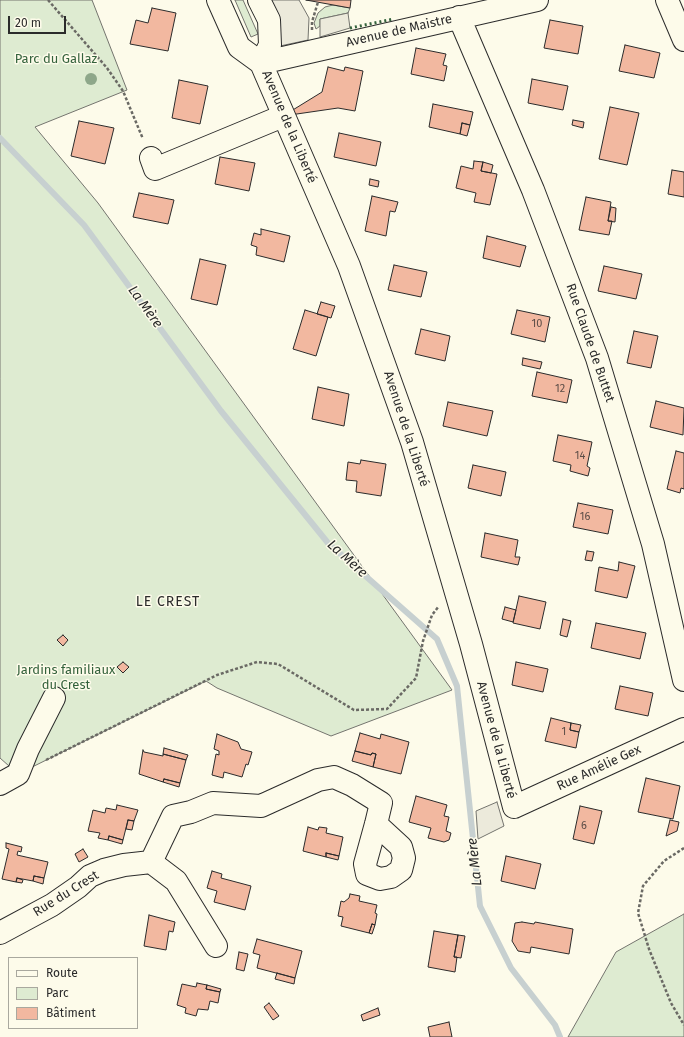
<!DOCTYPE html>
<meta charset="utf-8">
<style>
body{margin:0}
#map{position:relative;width:684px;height:1037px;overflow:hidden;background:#fdfbea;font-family:"Fira Sans",sans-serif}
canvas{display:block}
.legend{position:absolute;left:8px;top:957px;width:130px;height:72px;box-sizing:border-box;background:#fdfbea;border:1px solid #a9a89e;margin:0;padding:5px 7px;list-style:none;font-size:12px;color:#2b2b2b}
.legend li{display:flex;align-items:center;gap:8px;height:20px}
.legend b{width:20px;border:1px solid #a9a89e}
.scale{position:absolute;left:8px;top:16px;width:58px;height:18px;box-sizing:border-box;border:2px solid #2b2b2b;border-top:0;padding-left:5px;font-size:12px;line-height:14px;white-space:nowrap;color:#2b2b2b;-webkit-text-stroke:3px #fdfbea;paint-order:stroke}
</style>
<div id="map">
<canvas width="684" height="1037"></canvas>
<ul class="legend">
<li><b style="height:5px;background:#fdfbea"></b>Route</li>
<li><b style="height:11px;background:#deebd1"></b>Parc</li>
<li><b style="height:11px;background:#f2b8a0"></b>Bâtiment</li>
</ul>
<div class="scale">20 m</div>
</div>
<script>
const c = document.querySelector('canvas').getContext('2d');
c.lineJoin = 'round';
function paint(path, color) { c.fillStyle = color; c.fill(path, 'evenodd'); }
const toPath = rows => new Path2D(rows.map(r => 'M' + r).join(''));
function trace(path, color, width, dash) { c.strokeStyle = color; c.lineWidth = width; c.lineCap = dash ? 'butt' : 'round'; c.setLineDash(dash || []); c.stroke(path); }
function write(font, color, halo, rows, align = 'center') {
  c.font = font + ' "Fira Sans",sans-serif'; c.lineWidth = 3; c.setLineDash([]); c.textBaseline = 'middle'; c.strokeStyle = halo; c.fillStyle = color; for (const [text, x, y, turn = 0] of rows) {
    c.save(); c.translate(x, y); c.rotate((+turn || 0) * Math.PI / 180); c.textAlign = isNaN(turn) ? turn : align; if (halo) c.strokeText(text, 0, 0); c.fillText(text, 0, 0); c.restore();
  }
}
const green = toPath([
 [0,0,92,0,127,90,35,127,98,203,452,690,331,736,217,688,206,681,18,774,0,758,0,0],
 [235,0,243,0,258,34,251,37,235,0],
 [333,5,350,8,348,13,320,19,320,26,316,29,314,23,318,13,325,7,333,5],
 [684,914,684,1037,568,1037,616,952,684,914]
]);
paint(green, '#deebd1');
trace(green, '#74746e', 1);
const parking = toPath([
 [265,0,299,0,309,18,308,40,280,46,265,0],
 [348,13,350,28,320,37,320,19,348,13],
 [497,802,504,826,478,839,476,811,497,802]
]);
paint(parking, '#eceadb');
trace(parking, '#74746e', 1);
trace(toPath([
 [0,138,84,225,221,411,328,543,437,639,457,686,480,906,511,968,555,1025,560,1037]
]), '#c7d0d0', 6);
const building = toPath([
 [306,0,351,0,350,8,306,0],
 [152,8,176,13,168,51,130,44,136,20,148,23,152,8],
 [550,20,583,26,578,54,544,48,550,20],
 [625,45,660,53,654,78,619,71,625,45],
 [416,48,446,54,443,65,447,66,444,81,411,74,416,48],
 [328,67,344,71,345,67,363,71,355,111,338,108,283,116,322,92,328,67],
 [532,79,568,86,563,110,528,103,532,79],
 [179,80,208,86,200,124,172,118,179,80],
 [433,104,473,112,470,125,462,123,460,134,429,127,433,104],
 [610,107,639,113,627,165,599,159,610,107],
 [573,120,584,122,583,128,572,125,573,120],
 [79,121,114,128,105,164,71,156,79,121],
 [462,123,470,125,467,136,460,134,462,123],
 [339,133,381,142,376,166,334,157,339,133],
 [220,157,255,163,249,191,215,184,220,157],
 [474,161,483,162,481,171,497,174,490,205,474,202,476,193,456,188,461,166,473,169,474,161],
 [483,162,493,165,491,173,481,171,483,162],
 [672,170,684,172,684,197,668,194,672,170],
 [370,179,379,181,378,187,369,185,370,179],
 [139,193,174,200,168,224,133,217,139,193],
 [372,196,398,202,395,212,390,211,386,236,365,231,372,196],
 [586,197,611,202,608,221,612,221,609,235,579,230,586,197],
 [611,207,616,208,615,222,608,221,611,207],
 [261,229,290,236,284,262,256,255,257,247,251,245,254,233,261,235,261,229],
 [487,236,526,246,520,267,483,258,487,236],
 [200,259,226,265,217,305,191,299,200,259],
 [394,265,427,272,421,297,388,290,394,265],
 [604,266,642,274,636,299,598,291,604,266],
 [321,302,335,306,331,318,317,314,321,302],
 [305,310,328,317,316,356,293,349,305,310],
 [517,310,550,317,545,342,511,334,517,310],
 [421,329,450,336,445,361,415,354,421,329],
 [634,331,658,336,651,368,627,363,634,331],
 [523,358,542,362,540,369,522,365,523,358],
 [537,372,572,380,567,403,532,396,537,372],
 [318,387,349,394,344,426,312,419,318,387],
 [656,401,684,408,683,435,650,427,656,401],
 [448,402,493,411,487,436,443,426,448,402],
 [558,435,592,442,587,466,590,468,588,476,570,471,571,465,553,461,558,435],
 [676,451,684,453,684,489,681,488,680,493,667,489,676,451],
 [361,460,386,464,381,496,356,492,357,481,346,480,348,462,360,464,361,460],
 [473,465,506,472,501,496,468,488,473,465],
 [578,503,613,510,608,534,573,527,578,503],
 [485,533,518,540,515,557,520,557,518,565,481,557,485,533],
 [587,551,594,552,592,561,585,560,587,551],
 [619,562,635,566,627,598,595,591,599,567,618,571,619,562],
 [519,596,546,602,540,629,513,623,519,596],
 [505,607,516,610,513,622,502,619,505,607],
 [563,619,571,621,567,637,560,635,563,619],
 [596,623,646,633,640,659,591,648,596,623],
 [63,635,68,640,63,646,57,640,63,635],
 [123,662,129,667,123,673,117,667,123,662],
 [516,662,548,669,543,692,512,685,516,662],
 [620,686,653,693,648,716,615,709,620,686],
 [551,718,571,723,570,730,579,732,576,748,545,741,551,718],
 [571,723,581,725,579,732,570,730,571,723],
 [360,733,380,739,381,734,409,742,401,774,373,767,376,754,372,753,371,755,355,751,360,733],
 [217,734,238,742,241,749,252,752,248,765,246,764,242,777,224,772,223,778,212,775,216,754,219,755,219,751,214,749,217,734],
 [164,748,188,755,186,760,163,754,164,748],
 [143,750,144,752,163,756,163,754,186,760,180,783,164,779,163,782,139,774,143,750],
 [355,751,371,755,372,753,376,754,373,767,352,761,355,751],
 [646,778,680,786,673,819,638,812,646,778],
 [164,779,180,783,179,787,163,782,164,779],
 [416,796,447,805,444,816,449,817,446,831,451,833,449,840,444,842,428,838,431,828,409,822,416,796],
 [117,805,138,810,134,821,128,820,123,840,109,836,108,840,98,838,100,833,88,831,93,810,105,813,106,808,116,810,117,805],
 [580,806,602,811,594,844,573,839,580,806],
 [128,820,134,821,132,830,126,829,128,820],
 [670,820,679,822,677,831,666,836,670,820],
 [308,827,318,830,319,827,327,828,326,833,343,837,339,856,326,853,326,857,303,851,308,827],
 [109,836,123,840,122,844,108,840,109,836],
 [6,843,22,847,21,852,18,851,17,855,48,862,44,878,34,876,33,881,17,878,16,882,2,879,9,849,6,848,6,843],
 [83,849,88,857,79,862,75,854,83,849],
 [326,853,339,856,338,860,326,857,326,853],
 [506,856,541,864,535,889,501,881,506,856],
 [212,871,222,874,221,878,251,886,245,910,214,902,217,891,207,888,212,871],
 [34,876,44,878,43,884,33,881,34,876],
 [17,878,23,880,22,883,16,882,17,878],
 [350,894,360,896,359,901,377,905,375,913,377,914,375,925,372,924,369,933,341,926,343,917,338,916,341,901,344,902,349,898,350,894],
 [149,915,175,922,173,932,169,931,166,950,144,946,149,915],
 [522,922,534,924,535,922,573,929,569,954,531,947,530,953,518,951,512,941,515,923,522,922],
 [372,924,375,925,372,934,369,933,372,924],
 [434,931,458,935,454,957,457,957,455,972,428,967,434,931],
 [458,935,465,936,461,958,454,957,458,935],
 [257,939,302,951,295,978,257,968,260,955,253,953,257,939],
 [239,952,248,954,244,971,236,969,239,952],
 [277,973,295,978,294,984,275,979,277,973],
 [197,983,207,985,206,989,220,992,218,1003,210,1001,208,1010,198,1009,196,1016,185,1013,186,1008,177,1005,182,984,196,987,197,983],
 [207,985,221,989,220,992,206,989,207,985],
 [269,1003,279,1016,273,1020,264,1007,269,1003],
 [378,1008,380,1015,363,1021,361,1015,378,1008],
 [449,1022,452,1037,430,1037,428,1027,449,1022]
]);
paint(building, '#f2b8a0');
trace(building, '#2b2b2b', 1);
const minor = toPath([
 [218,0,239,47,261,63,349,266,412,442,471,644,514,807,684,729],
 [259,0,269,20,270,45,261,63],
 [667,0,684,40],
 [459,17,533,190,597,358,653,544,684,680],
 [261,63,537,0],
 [151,158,155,169,283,116],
 [0,784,18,774,28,749,54,698],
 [151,862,176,881,216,946],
 [0,933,52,905,78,887,90,876,104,870,124,865,151,862,173,816,191,812,213,803,261,806,318,780,334,777,352,785,381,803,376,824,365,864,367,874,380,879,391,877,401,870,404,858,401,847,376,824]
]);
trace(minor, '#2b2b2b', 24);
trace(toPath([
 [48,0,107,68,123,91,143,139],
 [312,30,312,22,318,2],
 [46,760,217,675,257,662,278,664,354,710,387,709,416,678,423,641,432,615,439,606],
 [684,848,664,861,643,886,638,913,649,949,671,1003,684,1025]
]), '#6a6964', 2.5, [3, 2]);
trace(minor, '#fdfbea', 22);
trace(toPath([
 [350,28,394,19]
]), '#34623c', 3, [2, 3]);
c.fillStyle = '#8ea78a';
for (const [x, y] of [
 [91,79]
]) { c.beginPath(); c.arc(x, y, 6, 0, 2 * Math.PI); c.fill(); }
write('11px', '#5d4e48', null, [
 ["10",537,324],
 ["12",560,389],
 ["14",580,456],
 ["16",585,517],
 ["1",564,732],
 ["6",584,826]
]);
write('13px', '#2b2b2b', '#fdfbea', [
 ["Avenue de Maistre",399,31,-13],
 ["Avenue de la Liberté",289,127,67],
 ["Rue Claude de Buttet",590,343,71],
 ["Avenue de la Liberté",406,429,72],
 ["Avenue de la Liberté",496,740,75],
 ["Rue Amélie Gex",599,768,-25],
 ["Rue du Crest",66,894,-32]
]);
write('13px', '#34623c', '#fdfbea', [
 ["Parc du Gallaz",56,59],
 ["Jardins familiaux",66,670],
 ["du Crest",66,685]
]);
write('italic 14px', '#2b2b2b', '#fdfbea', [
 ["La Mère",145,307,54],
 ["La Mère",347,559,42],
 ["La Mère",475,862,-96]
]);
c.letterSpacing = '1px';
write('14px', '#2b2b2b', '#fdfbea', [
 ["LE CREST",168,602]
]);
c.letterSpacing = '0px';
</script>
